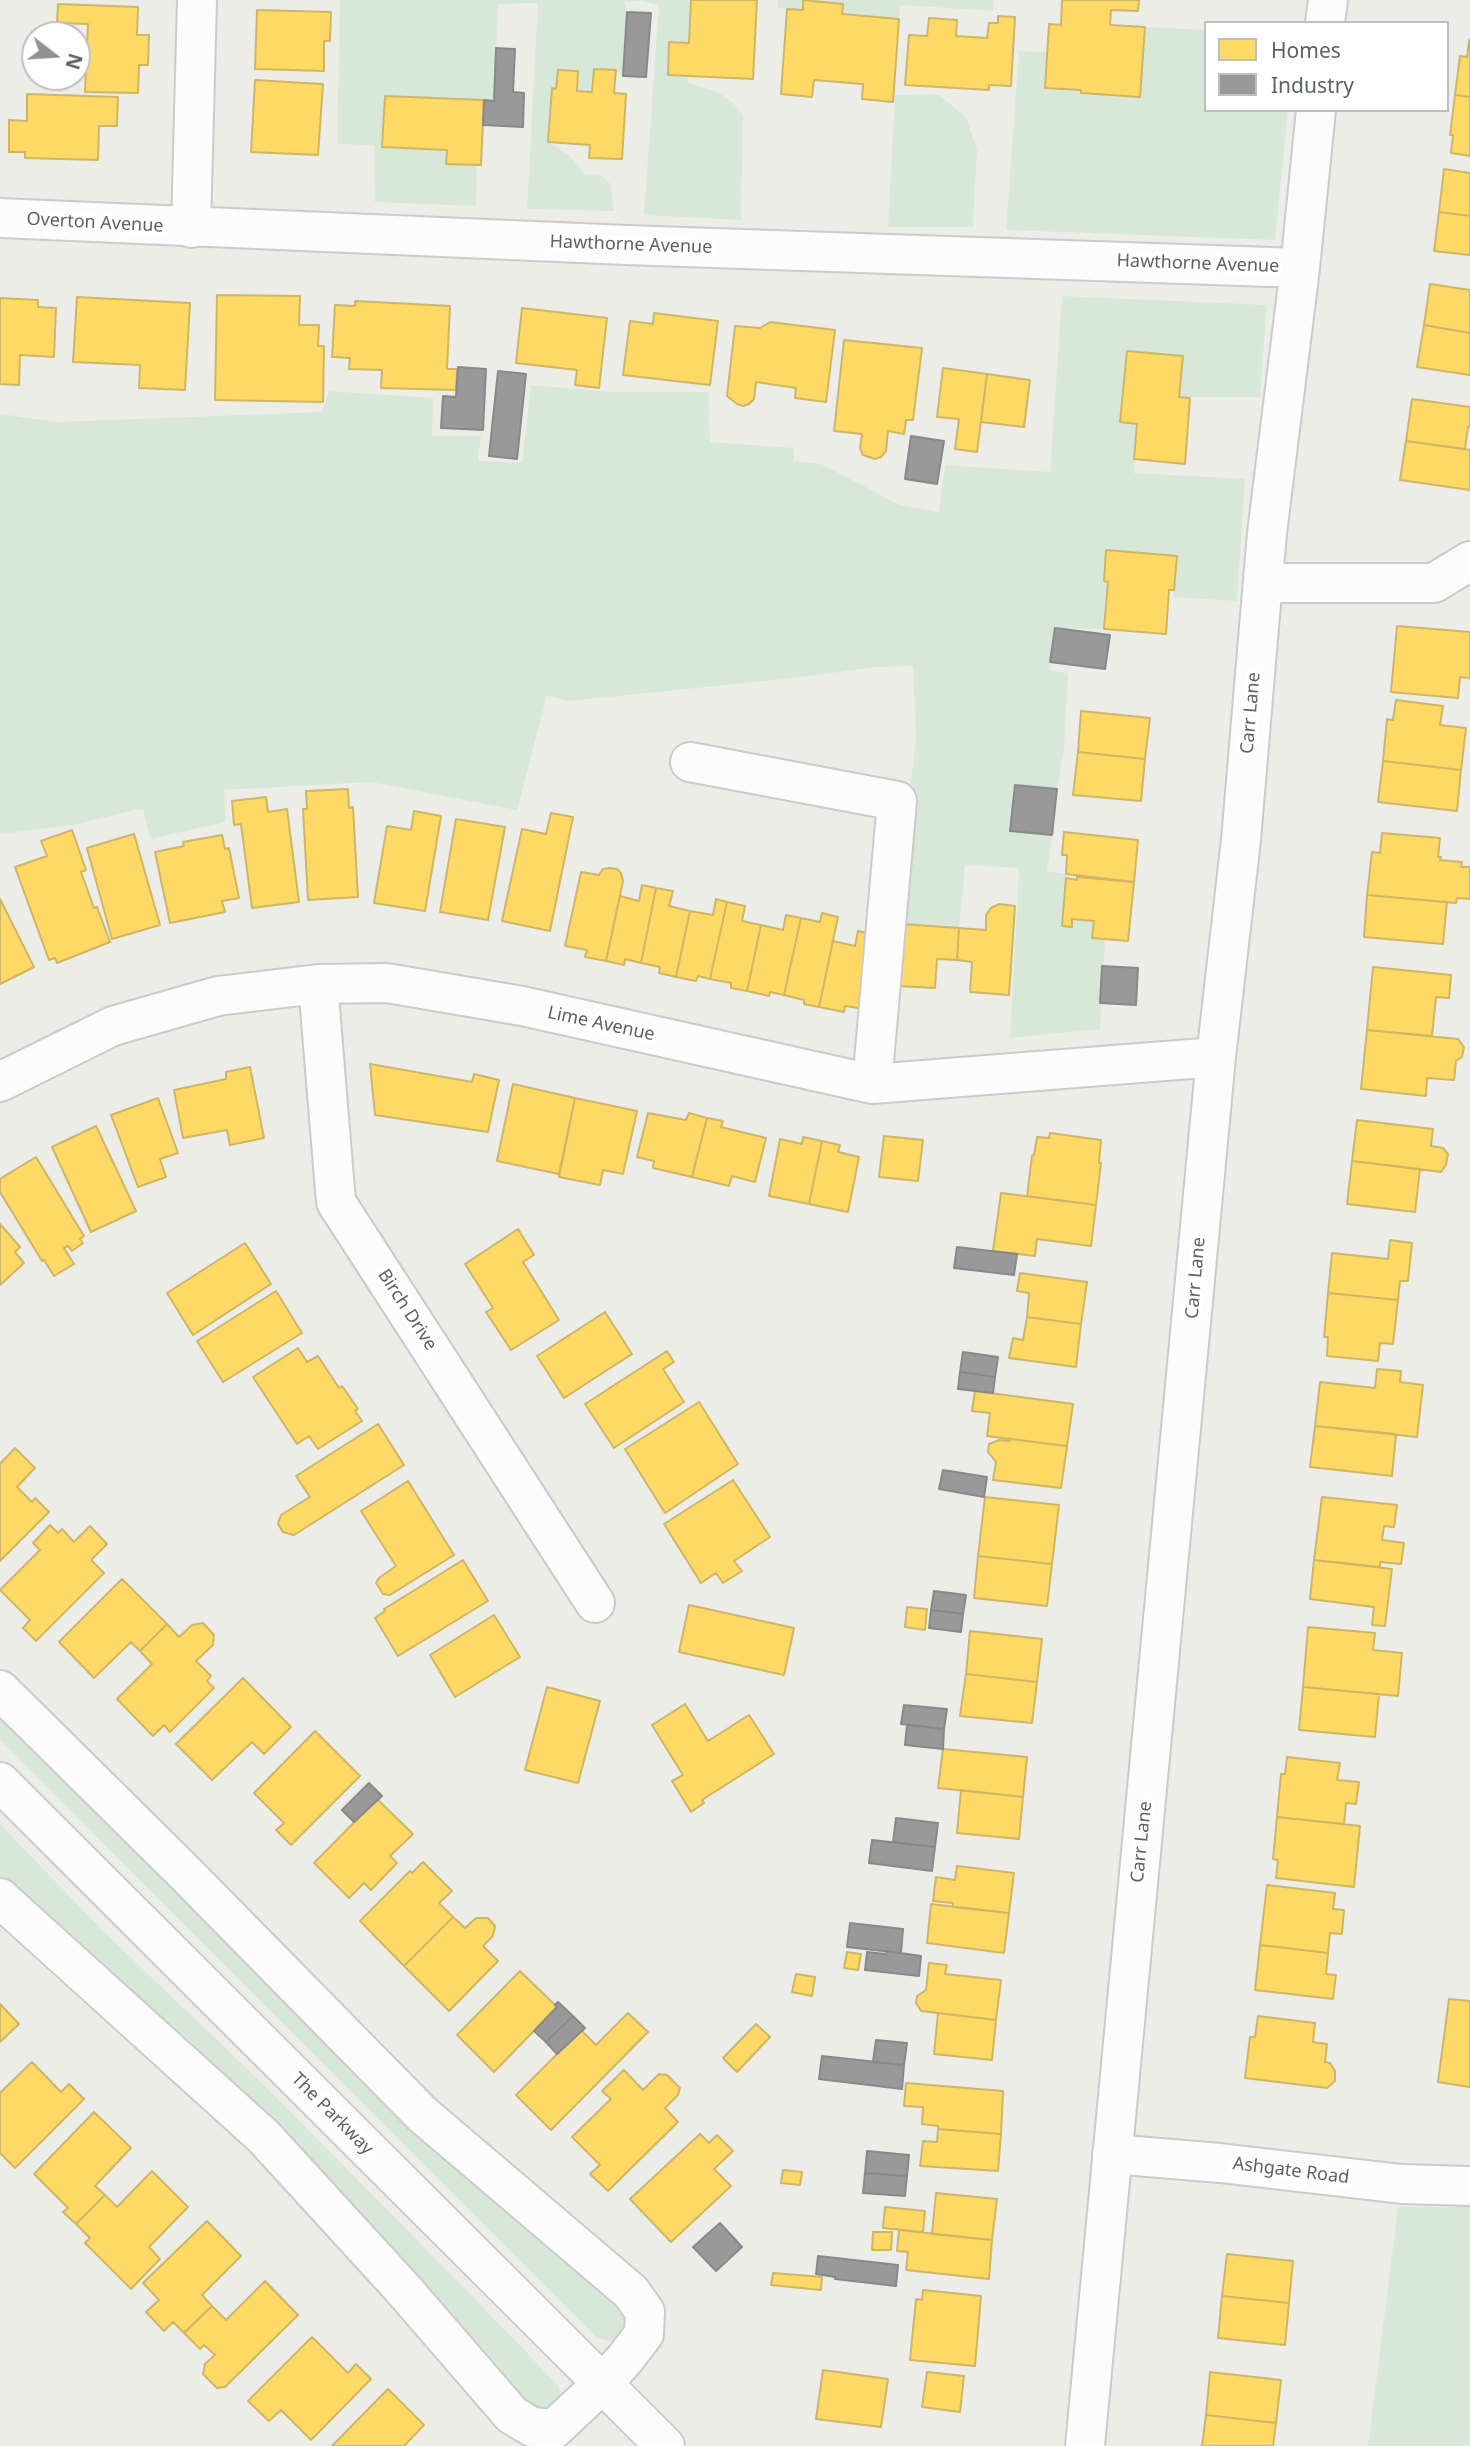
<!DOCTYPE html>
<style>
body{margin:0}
#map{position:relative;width:1470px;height:2446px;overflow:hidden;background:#edede8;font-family:"Noto Sans",sans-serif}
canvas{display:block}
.legend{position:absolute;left:1204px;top:21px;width:245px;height:91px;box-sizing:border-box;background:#fff;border:2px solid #bfbfc1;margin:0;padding:9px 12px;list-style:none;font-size:21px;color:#5e6065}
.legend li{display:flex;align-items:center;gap:14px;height:35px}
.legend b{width:35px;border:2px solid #bfbfc1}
.north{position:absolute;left:21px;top:21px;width:70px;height:70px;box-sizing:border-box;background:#fff;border:2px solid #bfbfc1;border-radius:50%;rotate:107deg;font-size:19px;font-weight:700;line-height:28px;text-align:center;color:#5e6065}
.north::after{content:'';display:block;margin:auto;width:24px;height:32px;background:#909193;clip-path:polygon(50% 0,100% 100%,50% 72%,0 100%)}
</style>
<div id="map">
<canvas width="1470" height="2446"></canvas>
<ul class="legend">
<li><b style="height:19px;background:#ffd966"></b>Homes</li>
<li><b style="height:19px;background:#999"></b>Industry</li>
</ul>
<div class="north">N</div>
</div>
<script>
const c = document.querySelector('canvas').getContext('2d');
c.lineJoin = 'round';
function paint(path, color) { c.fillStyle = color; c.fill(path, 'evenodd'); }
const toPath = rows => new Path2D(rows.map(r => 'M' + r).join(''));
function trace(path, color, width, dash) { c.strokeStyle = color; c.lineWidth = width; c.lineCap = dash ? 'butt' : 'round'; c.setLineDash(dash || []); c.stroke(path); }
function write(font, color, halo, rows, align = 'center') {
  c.font = font + ' "Noto Sans",sans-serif'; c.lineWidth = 7; c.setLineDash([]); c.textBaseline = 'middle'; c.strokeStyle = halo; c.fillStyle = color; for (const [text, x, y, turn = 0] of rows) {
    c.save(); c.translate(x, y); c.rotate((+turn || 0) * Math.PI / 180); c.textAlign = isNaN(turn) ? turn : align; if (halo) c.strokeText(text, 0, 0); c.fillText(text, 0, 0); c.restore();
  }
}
paint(toPath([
 [340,0,691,0,689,43,669,42,668,74,687,76,688,83,718,92,733,103,743,115,741,220,644,215,659,5,641,1,625,2,627,12,623,76,616,70,592,92,577,91,578,71,558,70,556,89,552,89,548,142,569,155,585,174,602,176,610,184,614,211,527,209,538,3,498,4,494,101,385,96,382,147,447,150,447,164,477,165,476,206,375,202,374,145,337,144],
 [778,0,994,0,993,11,900,5,899,19,842,14,842,4,804,0,803,10,778,8],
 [1145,27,1206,30,1206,110,1288,110,1275,240,1006,230,1019,51,1047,52,1045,88,1081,90,1081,93,1139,97],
 [938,94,966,117,977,150,973,227,888,227,895,95],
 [1062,296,1267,305,1260,397,1179,397,1127,352,1120,422,1137,424,1134,473,1245,479,1237,601,1173,597,1177,556,1106,550,1104,581,1108,582,1104,629,1055,628,1050,671,1068,673,1064,748,1057,789,1015,785,1052,835,1047,871,1066,874,1072,919,1094,921,1092,937,1105,939,1100,1029,1010,1038,1019,868,965,865,959,928,902,924,909,798,916,740,913,666,876,667,794,678,569,701,547,696,517,810,371,782,224,790,226,822,150,839,143,808,73,825,0,834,0,414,56,422,322,412,329,391,433,398,432,436,481,436,478,461,522,462,531,385,611,392,709,392,710,442,794,448,794,461,821,464,900,505,939,512,945,465,1050,472],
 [0,1712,622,2305,631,2320,627,2335,612,2342,596,2337,0,1740],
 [0,1824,102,1930,267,2088,519,2344,559,2387,561,2400,556,2408,542,2410,524,2404,349,2203,185,2036,140,2002,0,1877],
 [1398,2207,1470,2207,1470,2446,1368,2446]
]), '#d8e8d8');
const homes = toPath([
 [691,0,757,0,753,79,668,75,669,42,689,43,691,0],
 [803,0,843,4,842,14,899,19,893,102,862,99,863,84,814,80,812,97,781,94,787,9,803,10,803,0],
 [1062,0,1139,0,1138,11,1111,10,1110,25,1145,27,1140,97,1081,93,1081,90,1045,88,1049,24,1061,25,1062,0],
 [58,4,138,7,137,35,149,35,148,65,139,65,138,93,85,92,88,24,57,23,58,4],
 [257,10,331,12,330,41,324,41,324,71,255,69,257,10],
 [998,16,1015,17,1011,86,989,85,989,90,905,85,909,35,927,36,929,18,957,20,956,36,987,38,989,23,998,23,998,16],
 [1469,40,1470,40,1470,97,1455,95,1460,56,1467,57,1469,40],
 [594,69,616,70,614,93,626,94,622,159,589,158,590,145,548,142,552,88,556,89,558,70,578,71,577,91,592,92,594,69],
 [255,80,323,84,318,155,251,152,255,80],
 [27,94,118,97,117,126,99,126,98,160,25,158,25,152,9,152,9,120,27,121,27,94],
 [1455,95,1470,97,1470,156,1451,153,1453,135,1450,135,1455,95],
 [385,96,484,100,481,165,446,164,447,150,382,147,385,96],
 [1444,169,1470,173,1470,216,1439,212,1444,169],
 [1439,212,1470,216,1470,255,1434,251,1439,212],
 [1430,284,1470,290,1470,333,1424,325,1430,284],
 [217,295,300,296,299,325,319,325,318,346,324,346,323,402,215,400,217,295],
 [77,297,190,303,185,390,139,388,140,365,73,362,77,297],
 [0,298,38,300,38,307,56,308,54,357,20,355,19,385,0,384,0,298],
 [355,301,450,306,447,369,457,369,456,390,381,388,382,370,349,369,350,358,332,357,335,305,355,306,355,301],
 [522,308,607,318,599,388,575,385,577,370,516,363,522,308],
 [654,313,718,321,710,385,623,375,630,321,653,324,654,313],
 [770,322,835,330,826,402,795,398,796,388,756,382,754,399,749,404,743,406,737,404,727,396,735,326,760,328,770,322],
 [1424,325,1470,333,1470,375,1417,367,1424,325],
 [844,340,922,348,913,420,906,420,904,434,888,431,886,451,881,457,875,459,863,455,860,448,862,434,834,431,844,340],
 [1127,351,1183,356,1179,397,1190,398,1185,464,1134,459,1137,424,1120,422,1127,351],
 [943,368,987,374,977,452,955,449,959,419,937,417,943,368],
 [987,374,1030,380,1024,427,981,422,987,374],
 [1412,399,1470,407,1470,427,1468,427,1465,449,1406,441,1412,399],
 [1406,441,1470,450,1470,490,1400,480,1406,441],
 [1106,550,1177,556,1174,590,1169,590,1166,634,1104,629,1108,582,1104,581,1106,550],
 [1397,626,1470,632,1470,678,1460,677,1458,698,1391,692,1397,626],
 [1396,700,1443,706,1440,725,1466,728,1461,770,1383,761,1387,719,1393,720,1396,700],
 [1081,711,1150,718,1145,759,1078,752,1081,711],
 [1078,752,1145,759,1141,801,1073,795,1078,752],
 [1383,761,1461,770,1457,811,1378,802,1383,761],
 [348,789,349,808,353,807,358,897,308,900,303,809,307,809,306,791,348,789],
 [266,797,268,812,287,809,299,902,252,908,241,824,234,825,232,801,266,797],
 [414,811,441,816,425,911,374,903,387,826,411,830,414,811],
 [551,813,573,817,550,931,502,921,522,829,546,834,551,813],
 [456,819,505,827,488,920,440,912,456,819],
 [72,830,86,870,81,872,94,908,97,907,110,942,57,963,55,958,49,960,15,867,47,856,41,841,72,830],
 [1064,832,1138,840,1134,882,1066,874,1067,855,1062,855,1064,832],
 [1382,833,1440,838,1438,857,1441,857,1440,860,1462,862,1461,867,1470,867,1470,899,1457,898,1456,903,1367,895,1372,852,1380,853,1382,833],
 [134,834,160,925,112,939,87,848,134,834],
 [222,835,225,849,229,848,239,898,222,901,225,912,170,923,155,852,184,846,183,842,222,835],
 [610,868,617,869,621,873,623,881,606,961,585,957,587,950,565,946,581,872,599,875,603,869,610,868],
 [1077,877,1134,882,1128,941,1092,938,1094,921,1072,919,1072,927,1062,926,1066,878,1077,880,1077,877],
 [642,885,656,888,641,963,625,959,624,965,606,961,620,896,639,901,642,885],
 [656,888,673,891,669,906,690,911,676,977,659,973,660,967,641,963,656,888],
 [1367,895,1447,902,1443,944,1364,937,1367,895],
 [0,899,34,967,0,984,0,899],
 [716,899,727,902,710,979,698,976,696,981,676,977,690,911,713,915,716,899],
 [727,902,745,906,742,921,761,925,747,991,731,988,731,983,710,979,727,902],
 [999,904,1015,906,1009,995,970,992,972,962,957,960,959,928,986,930,986,915,991,908,999,904],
 [822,913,838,917,819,1007,804,1004,804,1000,784,995,801,918,820,922,822,913],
 [786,915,801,918,784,995,770,992,769,996,747,991,761,925,783,930,786,915],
 [902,924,959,928,957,960,937,959,935,988,897,986,902,924],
 [858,931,877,935,864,1009,845,1006,844,1012,819,1007,833,941,855,946,858,931],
 [1373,967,1451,975,1449,998,1436,997,1432,1036,1367,1030,1373,967],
 [1367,1030,1458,1039,1464,1047,1462,1057,1456,1061,1454,1080,1427,1078,1426,1096,1361,1089,1367,1030],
 [370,1064,472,1082,474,1074,499,1080,488,1132,375,1115,370,1064],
 [250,1067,264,1138,230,1145,227,1130,183,1138,174,1090,226,1079,226,1072,250,1067],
 [513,1084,575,1098,559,1174,497,1161,513,1084],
 [158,1098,178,1153,160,1159,166,1177,138,1187,111,1115,158,1098],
 [575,1098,637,1111,623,1174,603,1170,600,1185,559,1177,575,1098],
 [648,1113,686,1120,689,1113,707,1118,692,1177,653,1168,654,1161,637,1157,648,1113],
 [707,1118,723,1121,721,1127,766,1138,755,1182,732,1176,729,1186,692,1177,707,1118],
 [1357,1120,1433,1129,1431,1146,1443,1148,1448,1154,1446,1165,1441,1172,1352,1161,1357,1120],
 [96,1126,136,1211,91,1232,52,1147,96,1126],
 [1050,1133,1101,1140,1099,1163,1101,1163,1096,1205,1027,1196,1032,1156,1034,1155,1037,1137,1049,1138,1050,1133],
 [884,1136,923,1140,918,1181,879,1177,884,1136],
 [803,1137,822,1141,809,1204,769,1196,780,1139,802,1144,803,1137],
 [822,1141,840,1145,838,1152,859,1157,848,1212,809,1204,822,1141],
 [36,1157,84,1236,80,1239,83,1243,72,1251,68,1246,64,1248,74,1264,54,1276,44,1260,42,1261,0,1192,0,1179,36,1157],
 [1352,1161,1420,1169,1415,1212,1347,1204,1352,1161],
 [1001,1193,1096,1205,1091,1246,1037,1239,1035,1256,993,1251,1001,1193],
 [0,1224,20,1247,15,1252,24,1263,0,1285,0,1224],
 [518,1229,534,1255,523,1262,559,1320,511,1350,486,1312,493,1308,465,1264,518,1229],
 [1390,1240,1412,1243,1408,1281,1400,1281,1398,1300,1328,1293,1332,1253,1388,1259,1390,1240],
 [245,1243,271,1284,193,1335,167,1293,245,1243],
 [1020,1273,1087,1282,1081,1324,1027,1317,1029,1293,1017,1291,1020,1273],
 [276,1291,302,1333,223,1382,197,1341,276,1291],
 [1328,1293,1398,1300,1393,1344,1380,1343,1378,1361,1327,1356,1328,1337,1324,1337,1328,1293],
 [605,1312,632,1354,564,1398,537,1356,605,1312],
 [1027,1317,1081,1324,1076,1367,1009,1358,1013,1338,1023,1340,1027,1317],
 [298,1348,307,1362,318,1356,339,1388,342,1386,358,1409,355,1411,362,1421,318,1449,309,1436,297,1444,253,1377,298,1348],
 [667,1351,674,1362,663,1369,684,1402,614,1448,585,1404,667,1351],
 [1377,1369,1401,1371,1400,1382,1423,1385,1417,1437,1315,1426,1320,1382,1375,1388,1377,1369],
 [975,1391,1073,1404,1067,1446,987,1436,990,1413,972,1411,975,1391],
 [699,1402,738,1464,665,1513,625,1449,699,1402],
 [378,1424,404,1465,294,1535,283,1532,278,1524,281,1515,310,1497,296,1476,378,1424],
 [1315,1426,1396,1434,1392,1476,1310,1467,1315,1426],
 [1010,1439,1067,1446,1061,1488,993,1480,996,1462,988,1452,989,1444,999,1440,1010,1441,1010,1439],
 [15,1448,35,1468,17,1487,32,1502,35,1498,49,1512,0,1561,0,1464,15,1448],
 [733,1480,770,1537,734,1561,742,1571,723,1583,716,1573,701,1583,664,1524,733,1480],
 [408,1481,454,1555,390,1595,383,1594,376,1583,379,1578,396,1566,361,1511,408,1481],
 [985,1497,1059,1505,1052,1564,978,1556,985,1497],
 [1322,1497,1397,1505,1394,1527,1384,1526,1382,1540,1404,1543,1401,1564,1380,1562,1380,1567,1314,1560,1322,1497],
 [50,1525,58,1533,62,1529,74,1542,90,1526,107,1544,91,1560,104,1573,36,1641,23,1628,30,1620,0,1590,40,1550,33,1543,50,1525],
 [978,1556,1052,1564,1047,1606,974,1598,978,1556],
 [463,1560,488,1601,398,1656,375,1618,385,1611,384,1609,463,1560],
 [1314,1560,1392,1569,1385,1626,1372,1625,1374,1607,1310,1599,1314,1560],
 [122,1579,167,1624,140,1651,131,1642,94,1678,59,1642,122,1579],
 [689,1605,794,1628,784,1675,679,1652,689,1605],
 [907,1607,927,1609,925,1630,905,1627,907,1607],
 [494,1615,520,1657,455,1697,430,1655,494,1615],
 [203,1623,214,1635,213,1645,196,1661,211,1676,207,1681,214,1688,170,1732,164,1725,153,1736,117,1699,152,1664,140,1651,167,1624,179,1637,192,1625,203,1623],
 [1308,1627,1375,1633,1373,1650,1402,1653,1398,1696,1303,1687,1308,1627],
 [970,1631,1042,1639,1037,1682,966,1674,970,1631],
 [966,1674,1037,1682,1032,1723,960,1716,966,1674],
 [243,1678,291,1727,264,1754,252,1742,212,1780,176,1744,243,1678],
 [547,1687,600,1701,578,1783,525,1770,547,1687],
 [1303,1687,1379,1694,1375,1737,1299,1730,1303,1687],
 [685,1704,708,1741,749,1715,774,1754,702,1800,704,1803,691,1812,672,1781,683,1775,652,1725,685,1704],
 [315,1731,360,1776,291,1845,276,1830,284,1823,254,1793,315,1731],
 [943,1749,1027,1757,1023,1797,938,1788,943,1749],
 [1287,1757,1340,1763,1337,1780,1359,1782,1356,1804,1346,1803,1344,1824,1277,1817,1281,1774,1285,1774,1287,1757],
 [961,1790,1023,1797,1019,1839,957,1833,961,1790],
 [377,1799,413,1834,390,1856,397,1863,371,1890,364,1883,349,1898,314,1863,377,1799],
 [1277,1817,1360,1826,1354,1887,1276,1878,1278,1860,1273,1859,1277,1817],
 [423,1862,452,1891,439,1903,453,1917,404,1966,360,1921,410,1871,412,1873,423,1862],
 [957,1866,1014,1873,1009,1913,953,1907,953,1903,933,1901,936,1877,955,1880,957,1866],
 [1267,1885,1335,1893,1333,1909,1344,1910,1342,1934,1330,1933,1328,1953,1260,1945,1267,1885],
 [931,1904,1009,1913,1004,1953,927,1943,931,1904],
 [453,1917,465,1928,476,1918,488,1918,495,1926,493,1936,483,1946,498,1961,449,2011,404,1966,453,1917],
 [1260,1945,1328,1953,1326,1974,1336,1975,1333,1999,1255,1990,1260,1945],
 [847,1952,861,1954,858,1970,844,1968,847,1952],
 [929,1963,947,1965,945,1974,1001,1980,996,2020,921,2011,916,2003,917,1996,926,1990,929,1963],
 [520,1971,557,2007,494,2072,457,2035,520,1971],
 [796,1974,815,1977,812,1996,792,1992,796,1974],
 [1449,1999,1470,2001,1470,2087,1438,2082,1449,1999],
 [0,2004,19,2024,0,2042,0,2004],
 [628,2013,648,2032,551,2130,516,2095,581,2030,596,2045,628,2013],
 [938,2013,996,2020,992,2060,934,2054,938,2013],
 [1258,2016,1315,2023,1313,2042,1327,2044,1325,2062,1330,2063,1335,2071,1335,2081,1327,2088,1245,2078,1250,2037,1255,2037,1258,2016],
 [756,2024,770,2037,737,2072,723,2058,756,2024],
 [32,2062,61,2092,69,2084,84,2099,15,2168,0,2153,0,2093,32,2062],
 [624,2070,643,2090,659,2074,667,2075,680,2088,678,2095,665,2108,678,2122,608,2191,590,2174,600,2165,572,2137,611,2099,602,2091,624,2070],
 [906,2083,1003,2091,1001,2134,938,2129,938,2126,922,2124,923,2107,904,2106,906,2083],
 [94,2112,131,2148,95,2186,105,2195,76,2224,63,2212,68,2208,34,2174,94,2112],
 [938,2129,1001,2134,998,2171,920,2166,923,2141,937,2142,938,2129],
 [700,2134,709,2143,717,2135,733,2151,714,2169,731,2186,671,2242,630,2199,700,2134],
 [783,2170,802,2172,800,2185,781,2183,783,2170],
 [152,2171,188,2207,149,2247,160,2259,131,2289,85,2243,90,2238,76,2224,105,2195,117,2207,152,2171],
 [936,2193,997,2199,992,2240,932,2234,936,2193],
 [885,2207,925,2211,923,2232,883,2228,885,2207],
 [207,2221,241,2256,202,2295,212,2306,184,2333,173,2322,164,2331,146,2312,159,2300,143,2283,207,2221],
 [899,2230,992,2240,989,2279,906,2270,908,2252,897,2251,899,2230],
 [873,2232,892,2232,891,2250,872,2250,873,2232],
 [1227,2254,1293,2261,1289,2303,1222,2296,1227,2254],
 [773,2273,822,2277,821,2290,771,2285,773,2273],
 [265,2281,298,2315,225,2387,217,2388,203,2374,205,2364,215,2355,204,2345,200,2349,184,2333,212,2306,226,2320,265,2281],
 [923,2290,981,2296,975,2366,910,2360,916,2299,922,2300,923,2290],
 [1222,2296,1289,2303,1285,2345,1218,2338,1222,2296],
 [312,2337,348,2373,356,2364,371,2379,311,2440,281,2410,269,2421,248,2401,312,2337],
 [823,2370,888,2379,881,2427,816,2419,823,2370],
 [927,2372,964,2376,960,2412,922,2407,927,2372],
 [1210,2372,1281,2380,1276,2423,1206,2415,1210,2372],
 [388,2389,424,2425,404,2446,332,2446,388,2389],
 [1206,2415,1276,2423,1273,2446,1202,2446,1206,2415]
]);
paint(homes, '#ffd966');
trace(homes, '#cfb566', 2);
const industry = toPath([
 [627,12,651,13,646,77,623,76,627,12],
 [496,48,515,49,513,92,524,93,523,127,483,125,484,100,494,101,496,48],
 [458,367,486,369,483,430,441,428,443,396,456,397,458,367],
 [498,371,526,374,517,459,489,456,498,371],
 [911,436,944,441,937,484,905,479,911,436],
 [1055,628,1110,635,1105,669,1050,662,1055,628],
 [1015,785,1057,789,1052,835,1010,831,1015,785],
 [1102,966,1138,968,1136,1005,1100,1003,1102,966],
 [957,1247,1017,1254,1014,1275,954,1268,957,1247],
 [963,1352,998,1357,995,1377,960,1372,963,1352],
 [960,1372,995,1377,993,1393,958,1389,960,1372],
 [943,1470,987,1477,984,1497,939,1489,943,1470],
 [934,1591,966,1595,963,1614,931,1610,934,1591],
 [931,1610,963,1614,961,1632,929,1628,931,1610],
 [904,1705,947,1709,944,1729,901,1724,904,1705],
 [907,1725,944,1729,943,1749,905,1745,907,1725],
 [369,1783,382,1796,354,1822,342,1810,369,1783],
 [896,1818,938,1823,935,1847,893,1842,896,1818],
 [872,1840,935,1847,932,1871,869,1863,872,1840],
 [850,1923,903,1929,901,1953,847,1947,850,1923],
 [887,1951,921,1956,919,1976,865,1970,867,1952,886,1954,887,1951],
 [558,2002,573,2016,546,2042,534,2031,557,2007,555,2005,558,2002],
 [573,2016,585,2028,557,2054,546,2042,573,2016],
 [876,2040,907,2043,904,2065,873,2062,876,2040],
 [822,2056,904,2065,902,2089,819,2079,822,2056],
 [867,2151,909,2155,907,2176,865,2173,867,2151],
 [865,2173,907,2176,905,2196,863,2193,865,2173],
 [720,2223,742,2247,716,2271,693,2247,720,2223],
 [818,2256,898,2265,896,2286,835,2279,835,2277,816,2274,818,2256]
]);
paint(industry, '#999');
trace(industry, '#878889', 2);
const minor = toPath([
 [1325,23,1328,0],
 [0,218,626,245,1300,268],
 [191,228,197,0],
 [1263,583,1434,583,1470,561],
 [690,762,897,801,872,1084],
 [318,984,336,1202,595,1603],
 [0,1082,113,1026,218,996,318,984,387,983,522,1006,872,1084,1216,1057],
 [0,1690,185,1873,422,2114,631,2292,645,2312,644,2334,624,2360,602,2384,554,2429,532,2427,512,2415,403,2289,264,2137,0,1898],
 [0,1782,665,2446],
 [1112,2154,1220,2163,1402,2184,1470,2186],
 [1085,2446,1216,1057,1241,840,1267,533,1300,268,1316,110]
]);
trace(minor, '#cacbca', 42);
trace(minor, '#fcfcfc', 38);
write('18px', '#5e6065', '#fff', [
 ["Overton Avenue",95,223,3],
 ["Hawthorne Avenue",631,245,2],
 ["Hawthorne Avenue",1198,264,2],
 ["Carr Lane",1251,713,-85],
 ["Lime Avenue",601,1024,12],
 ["Carr Lane",1196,1278,-85],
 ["Birch Drive",407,1310,57],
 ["Carr Lane",1142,1842,-84],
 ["The Parkway",332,2114,45],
 ["Ashgate Road",1291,2171,7]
]);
</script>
